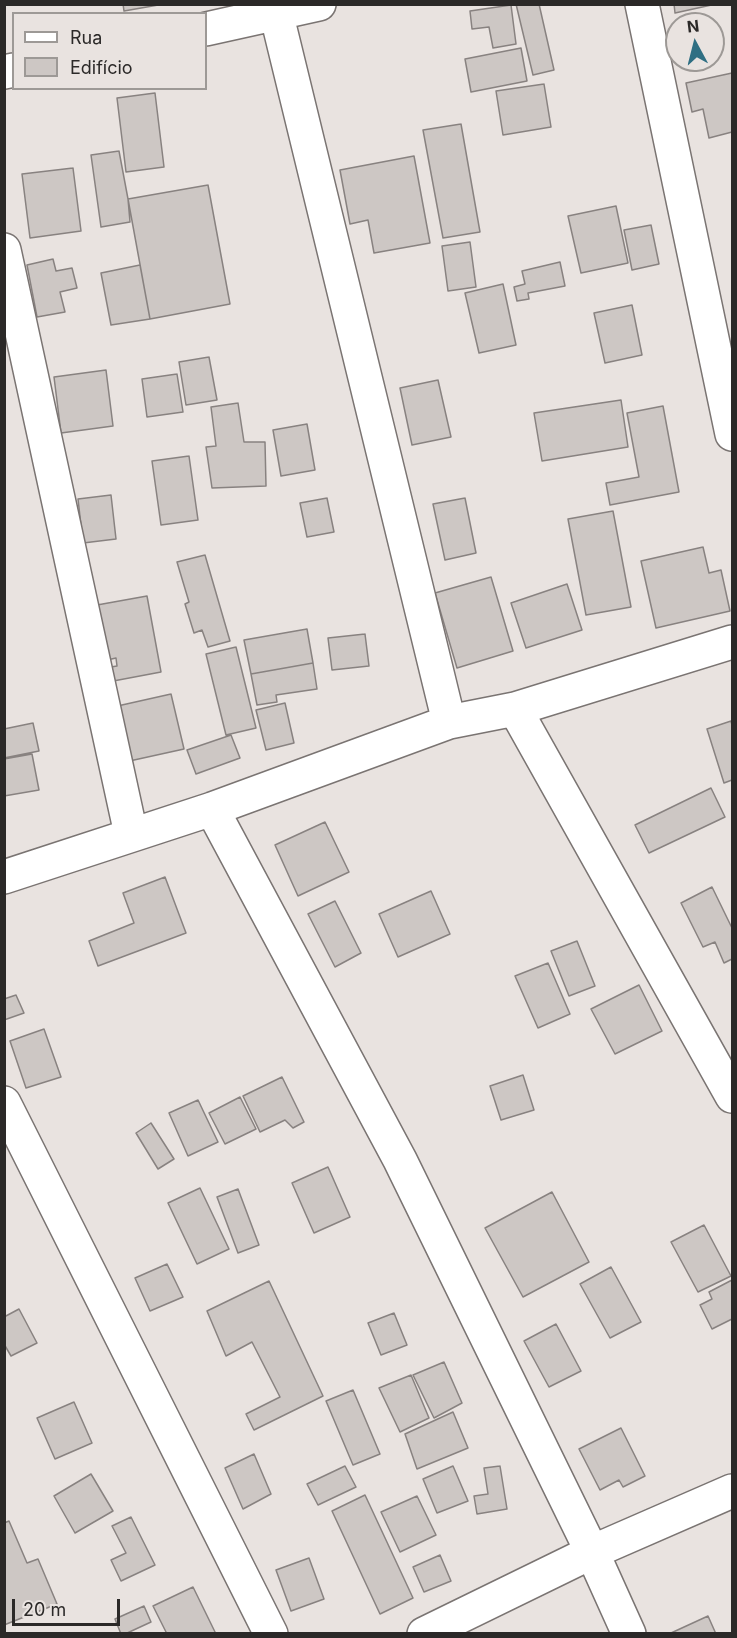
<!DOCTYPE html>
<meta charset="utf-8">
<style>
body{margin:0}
#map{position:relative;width:737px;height:1638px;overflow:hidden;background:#e9e3e0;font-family:Inter,sans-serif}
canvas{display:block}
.frame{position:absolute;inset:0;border:6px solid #2b2928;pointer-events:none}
.legend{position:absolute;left:12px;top:12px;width:195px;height:78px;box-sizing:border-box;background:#e9e3e0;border:2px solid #9d9996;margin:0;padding:8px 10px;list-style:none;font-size:18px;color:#2b2928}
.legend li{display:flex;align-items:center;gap:12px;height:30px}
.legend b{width:30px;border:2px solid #9d9996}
.north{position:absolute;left:665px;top:12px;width:60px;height:60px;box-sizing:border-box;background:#e9e3e0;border:2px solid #9d9996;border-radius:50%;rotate:353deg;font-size:16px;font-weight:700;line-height:24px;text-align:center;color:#2b2928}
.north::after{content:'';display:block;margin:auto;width:21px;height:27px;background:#2f6f83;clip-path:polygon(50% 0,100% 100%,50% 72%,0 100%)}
.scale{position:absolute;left:12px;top:1599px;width:108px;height:27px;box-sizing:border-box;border:3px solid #2b2928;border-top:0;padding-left:8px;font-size:18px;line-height:21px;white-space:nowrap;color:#2b2928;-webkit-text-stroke:4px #e9e3e0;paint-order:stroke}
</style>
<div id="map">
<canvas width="737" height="1638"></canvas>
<div class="frame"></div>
<ul class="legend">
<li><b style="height:8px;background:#fff"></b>Rua</li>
<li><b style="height:16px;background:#cdc7c4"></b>Edifício</li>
</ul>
<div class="north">N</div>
<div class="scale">20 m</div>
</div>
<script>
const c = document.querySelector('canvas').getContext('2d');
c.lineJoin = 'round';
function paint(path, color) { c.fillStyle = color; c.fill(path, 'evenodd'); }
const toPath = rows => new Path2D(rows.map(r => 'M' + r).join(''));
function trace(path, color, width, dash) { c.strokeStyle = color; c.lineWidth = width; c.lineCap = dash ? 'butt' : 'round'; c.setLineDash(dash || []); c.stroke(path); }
const building = toPath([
 [123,4,164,4,124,11,123,4],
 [516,4,539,4,554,70,533,75,516,4],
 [674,4,716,4,675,13,674,4],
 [511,5,516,44,493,48,489,27,472,29,470,11,511,5],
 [521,48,527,81,471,92,465,59,521,48],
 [732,73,732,132,709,138,703,109,692,112,686,83,732,73],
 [544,84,551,127,503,135,496,91,544,84],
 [155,93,164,167,126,172,117,98,155,93],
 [461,124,480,232,443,238,423,130,461,124],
 [119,151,128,199,130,222,101,227,91,155,119,151],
 [414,156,430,243,374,253,368,220,350,224,340,170,414,156],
 [73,168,81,231,30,238,22,174,73,168],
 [208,185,230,304,150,319,128,199,208,185],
 [616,206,628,263,581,273,568,216,616,206],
 [651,225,659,264,632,270,624,230,651,225],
 [470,242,476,287,448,291,442,246,470,242],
 [53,259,56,271,72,268,77,288,60,292,65,312,37,317,27,265,53,259],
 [560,262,565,286,528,293,529,299,517,301,514,287,525,284,522,271,560,262],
 [140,265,150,319,111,325,101,273,140,265],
 [503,284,516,345,479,353,465,293,503,284],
 [632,305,642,355,605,363,594,313,632,305],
 [209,357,217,400,186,405,179,362,209,357],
 [106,370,113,426,61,433,54,377,106,370],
 [177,374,183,412,147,417,142,379,177,374],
 [438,380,451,437,412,445,400,388,438,380],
 [621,400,628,447,542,461,534,413,621,400],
 [238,403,244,442,265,442,266,486,212,488,206,447,216,446,211,407,238,403],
 [663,406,679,492,610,505,606,483,639,477,627,413,663,406],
 [307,424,315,470,281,476,273,430,307,424],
 [189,456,198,520,161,525,152,461,189,456],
 [111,495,116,539,83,543,78,499,111,495],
 [327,498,334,532,307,537,300,503,327,498],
 [465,498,476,553,445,560,433,504,465,498],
 [613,511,631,607,586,615,568,519,613,511],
 [703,547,709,573,721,570,730,611,656,628,641,561,703,547],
 [205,555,230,641,208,647,202,630,194,633,185,604,189,602,177,562,205,555],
 [491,577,513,651,457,668,435,593,491,577],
 [567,584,582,630,526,648,511,603,567,584],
 [147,596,161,672,108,682,105,668,117,666,116,658,107,660,97,605,147,596],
 [307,629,313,663,251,674,244,640,307,629],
 [365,634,369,666,332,670,328,638,365,634],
 [236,647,256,728,226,735,206,654,236,647],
 [313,663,317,689,276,695,277,702,257,705,251,674,313,663],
 [171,694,184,749,125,762,113,707,171,694],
 [285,703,294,743,266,750,256,710,285,703],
 [731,721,732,725,732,780,724,783,707,729,731,721],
 [33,723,39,751,4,758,4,729,33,723],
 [231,735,240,758,196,774,187,750,231,735],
 [32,754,39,790,4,796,4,759,32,754],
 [711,788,725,817,649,853,635,825,711,788],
 [325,822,349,872,298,896,275,845,325,822],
 [165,877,186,933,98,966,89,941,134,923,123,893,165,877],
 [712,887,732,928,732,959,724,963,715,942,703,947,681,903,712,887],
 [431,891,450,934,398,957,379,914,431,891],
 [335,901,361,953,335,967,308,914,335,901],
 [577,941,595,986,569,996,551,951,577,941],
 [548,963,570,1014,538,1028,515,976,548,963],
 [639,985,662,1031,615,1054,591,1009,639,985],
 [16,995,24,1013,4,1020,4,999,16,995],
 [44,1029,61,1077,26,1088,10,1041,44,1029],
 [523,1075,534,1110,501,1120,490,1086,523,1075],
 [282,1077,304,1122,293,1128,285,1120,260,1132,243,1096,282,1077],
 [240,1097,256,1129,225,1144,209,1113,240,1097],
 [198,1100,218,1142,188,1156,169,1113,198,1100],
 [151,1123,174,1159,158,1169,136,1133,151,1123],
 [328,1167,350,1217,314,1233,292,1183,328,1167],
 [200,1188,229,1249,197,1264,168,1203,200,1188],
 [238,1189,259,1245,238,1253,217,1197,238,1189],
 [552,1192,589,1262,523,1297,485,1228,552,1192],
 [704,1225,731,1276,698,1292,671,1242,704,1225],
 [167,1264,183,1297,150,1311,135,1278,167,1264],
 [611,1267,641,1322,610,1338,580,1284,611,1267],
 [732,1280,732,1319,712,1329,700,1305,712,1299,709,1292,732,1280],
 [269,1281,323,1396,254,1430,246,1414,280,1397,252,1342,226,1356,207,1311,269,1281],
 [19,1309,37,1343,11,1356,4,1344,4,1317,19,1309],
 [394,1313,407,1345,381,1355,368,1323,394,1313],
 [556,1324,581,1371,549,1387,524,1341,556,1324],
 [444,1362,462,1403,434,1418,413,1375,444,1362],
 [411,1375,429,1418,400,1432,379,1388,411,1375],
 [353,1390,380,1454,353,1465,326,1401,353,1390],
 [74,1402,92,1443,55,1459,37,1418,74,1402],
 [453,1412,468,1448,417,1469,405,1434,453,1412],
 [621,1428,645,1476,623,1487,619,1480,600,1490,579,1449,621,1428],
 [254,1454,271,1494,243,1509,225,1468,254,1454],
 [345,1466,356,1487,318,1505,307,1484,345,1466],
 [453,1466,468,1501,437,1513,423,1479,453,1466],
 [500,1466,507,1509,477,1514,474,1496,488,1494,484,1468,500,1466],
 [91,1474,113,1511,75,1533,54,1496,91,1474],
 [365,1495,413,1598,380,1614,332,1511,365,1495],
 [417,1496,436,1535,400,1552,381,1512,417,1496],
 [131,1517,155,1565,121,1581,111,1560,126,1553,112,1526,131,1517],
 [9,1521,27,1563,38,1559,57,1604,4,1625,4,1523,9,1521],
 [440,1555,451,1581,424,1592,413,1567,440,1555],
 [309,1558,324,1599,291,1611,276,1570,309,1558],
 [193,1587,216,1634,167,1634,153,1606,193,1587],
 [144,1606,151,1622,125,1634,121,1634,115,1619,144,1606],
 [708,1616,716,1634,671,1634,671,1633,708,1616]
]);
paint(building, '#cdc7c4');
trace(building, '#888280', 1.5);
const street = toPath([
 [274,4,449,722],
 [642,4,732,434],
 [206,29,319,4],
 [4,72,14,70],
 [4,250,131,834],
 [515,709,732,1096],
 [212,809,400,1160,592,1552,629,1634],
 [4,877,212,809,449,722,515,709,732,642],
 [4,1103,271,1634],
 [424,1634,592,1552,732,1491]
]);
trace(street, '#7a7472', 36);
trace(street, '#fff', 33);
</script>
